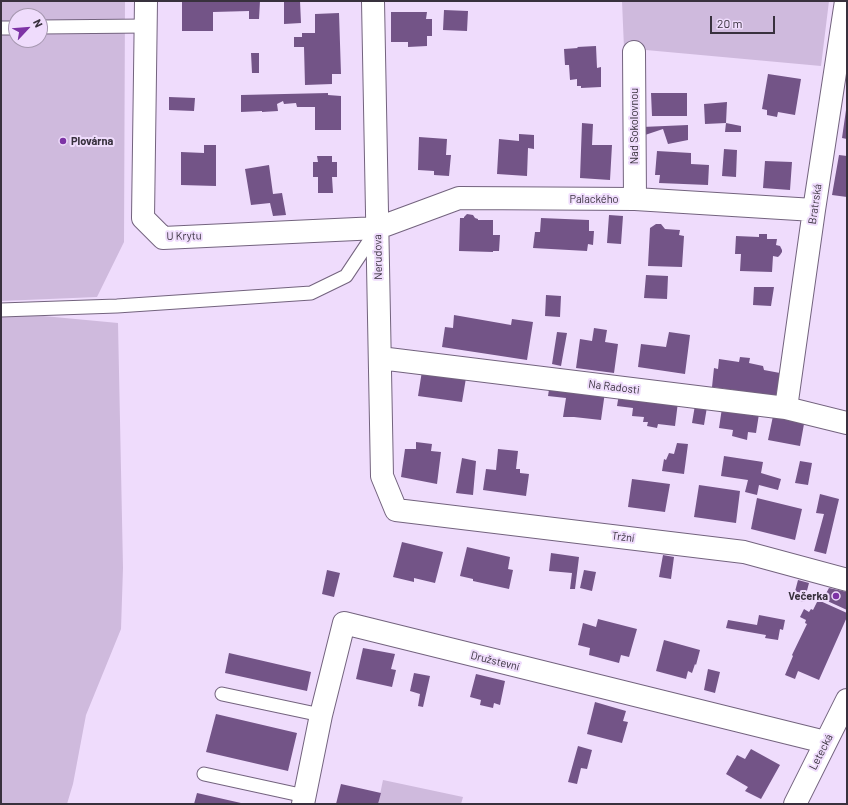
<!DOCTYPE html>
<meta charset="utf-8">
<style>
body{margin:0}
#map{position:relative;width:848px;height:805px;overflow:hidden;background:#efdcfc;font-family:Barlow,sans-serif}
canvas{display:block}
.frame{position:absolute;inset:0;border:2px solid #38313d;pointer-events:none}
.north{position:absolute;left:8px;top:8px;width:40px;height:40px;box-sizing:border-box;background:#efdcfc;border:1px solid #a698b0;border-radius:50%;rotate:64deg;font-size:11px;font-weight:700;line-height:16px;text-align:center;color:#38313d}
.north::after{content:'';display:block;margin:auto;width:14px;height:18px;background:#7d33a5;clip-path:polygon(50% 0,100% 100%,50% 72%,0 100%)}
.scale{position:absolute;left:710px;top:16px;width:65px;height:18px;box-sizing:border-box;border:2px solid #38313d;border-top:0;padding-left:5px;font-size:12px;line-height:14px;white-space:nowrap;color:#38313d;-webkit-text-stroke:3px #efdcfc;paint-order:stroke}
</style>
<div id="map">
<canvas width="848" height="805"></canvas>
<div class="frame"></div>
<div class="north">N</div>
<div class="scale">20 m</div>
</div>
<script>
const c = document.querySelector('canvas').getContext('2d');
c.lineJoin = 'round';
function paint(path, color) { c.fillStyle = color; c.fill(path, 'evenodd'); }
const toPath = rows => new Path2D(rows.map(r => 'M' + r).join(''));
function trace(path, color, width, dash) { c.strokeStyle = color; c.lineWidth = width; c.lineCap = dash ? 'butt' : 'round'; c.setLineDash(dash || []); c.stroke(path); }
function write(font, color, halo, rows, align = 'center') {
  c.font = font + ' Barlow,sans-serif'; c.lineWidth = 4; c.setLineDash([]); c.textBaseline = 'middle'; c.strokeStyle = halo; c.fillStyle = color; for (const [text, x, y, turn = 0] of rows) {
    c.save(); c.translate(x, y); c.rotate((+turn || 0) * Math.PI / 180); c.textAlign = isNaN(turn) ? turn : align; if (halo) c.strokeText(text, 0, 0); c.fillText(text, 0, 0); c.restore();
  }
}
paint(toPath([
 [1,1,125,1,124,242,97,297,1,301],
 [16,16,40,16,40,40,16,40],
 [622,1,829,1,821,66,624,48],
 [1,312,118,323,123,568,121,629,86,715,73,784,67,804,1,804],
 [383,780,463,797,461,804,378,804]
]), '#cfbadd');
paint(toPath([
 [182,1,260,1,259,19,249,19,249,11,213,12,213,31,182,31],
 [284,1,300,1,301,23,284,24],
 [444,10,468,11,467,31,443,30],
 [391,12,427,12,426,19,432,19,432,36,427,36,427,46,408,47,408,42,391,42],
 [339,13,341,74,332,74,332,84,305,85,304,47,294,47,294,37,302,37,302,33,315,33,315,14],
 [596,46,597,68,601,67,601,87,581,88,581,86,577,86,577,79,570,80,569,65,565,65,564,49,578,48,577,47],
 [251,53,259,53,259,73,252,73],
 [768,74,801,79,795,115,778,112,777,117,767,115,767,110,762,109],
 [328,93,328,95,341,96,341,130,315,130,315,107,297,107,296,103,284,104,283,101,277,104,278,111,262,112,262,111,241,112,241,95],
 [651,93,687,93,687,116,652,116],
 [169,97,195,98,194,111,169,110],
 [727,102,726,123,705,124,704,104],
 [846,110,847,110,847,139,842,138],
 [582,123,593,124,592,145,612,145,610,180,580,178],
 [726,123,741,126,741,132,725,132],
 [688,125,688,140,668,144,663,129,642,136,642,127],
 [519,134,534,135,534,149,528,148,527,176,497,174,499,139,519,141],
 [419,137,447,139,446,155,451,155,449,176,434,175,434,171,418,170],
 [204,145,216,145,216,186,181,185,181,152,204,153],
 [724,149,737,150,736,177,722,176],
 [657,151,691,153,691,164,709,165,708,185,659,183,660,175,655,175],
 [839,155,847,156,847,197,832,195],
 [317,156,332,156,332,162,337,162,337,177,332,177,333,193,318,193,318,177,313,177,313,162,318,162],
 [765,161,792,162,790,190,763,188],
 [269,165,273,194,282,193,286,215,273,216,270,203,251,205,245,169],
 [467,214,473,215,475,218,478,219,478,220,493,220,493,235,500,235,499,251,493,251,493,252,459,251,460,218,464,218,464,217],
 [609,215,623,216,621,244,607,243],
 [541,218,589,220,589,231,594,231,593,245,588,244,587,251,533,248,535,232,540,232],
 [656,224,661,224,665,229,680,230,679,235,684,236,682,267,648,266,650,228],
 [759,234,767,234,767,239,777,239,776,245,780,246,782,250,782,252,780,255,778,257,773,256,772,272,740,271,741,254,735,254,736,236,759,237],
 [646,275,668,276,667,299,644,298],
 [754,287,774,287,771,306,753,305],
 [546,295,561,296,560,317,545,316],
 [454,315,511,325,512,319,533,322,527,360,442,347,445,327,453,328],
 [594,328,607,330,605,342,618,344,614,373,576,368,580,339,592,341],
 [557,332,567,333,561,366,552,364],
 [669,332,690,335,685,374,638,367,641,344,666,347],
 [740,357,750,358,749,363,763,366,764,370,780,373,776,396,712,387,714,368,718,369,719,359,739,362],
 [422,371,466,378,462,402,418,396],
 [550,383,605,392,601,420,574,417,563,417,566,398,548,396],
 [619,394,678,402,675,426,658,424,657,428,647,426,648,422,643,422,644,417,632,416,633,408,617,406],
 [695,405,707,407,704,425,692,423],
 [722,408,759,414,756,433,748,432,747,440,732,436,733,430,719,428],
 [773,416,804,424,800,446,768,440],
 [416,442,432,444,431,451,441,452,437,484,401,477,405,449,416,449],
 [677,443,688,444,684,474,662,471,664,459,666,460,669,453,674,454],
 [498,449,518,451,516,469,520,469,520,473,529,474,526,496,483,490,486,469,496,470],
 [724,456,763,462,761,473,781,479,778,490,759,485,757,495,745,492,748,480,721,476],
 [462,458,476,461,473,495,456,493],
 [800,461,812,463,808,485,795,483],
 [632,479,670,484,665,512,628,507],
 [699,485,740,491,736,523,694,517],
 [820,494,839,499,826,554,814,551,824,514,816,513],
 [757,498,802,509,795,540,751,529],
 [402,542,443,552,435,583,414,578,414,582,393,577],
 [467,547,510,557,508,569,513,570,509,589,473,581,473,579,460,576],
 [551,553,579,557,575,589,570,589,572,573,549,571],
 [663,555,674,557,671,579,659,577],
 [327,570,340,573,334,597,322,594],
 [584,570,596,572,592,591,580,588],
 [798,580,809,583,804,602,793,599],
 [829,588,847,592,847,610,823,599],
 [818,600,847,613,847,617,819,680,798,671,795,679,785,675,793,656,792,655,807,624,805,623,806,620,800,617,804,609,809,612,811,609,813,610],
 [759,615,785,620,783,630,780,629,778,640,765,638,766,635,726,628,728,620,757,625],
 [598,619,637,629,629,657,621,655,619,663,589,655,590,648,578,645,583,623,596,627],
 [664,640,700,650,696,665,695,664,692,673,688,671,686,679,656,671],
 [363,648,395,654,391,669,396,670,392,687,356,679],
 [229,653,311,672,307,691,225,673],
 [708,669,720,672,715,693,704,690],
 [414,673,430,676,423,707,418,706,420,694,410,691],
 [476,674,505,681,500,705,494,703,493,708,480,705,481,700,470,697],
 [595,702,626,711,623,721,628,722,622,743,587,734],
 [216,714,297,733,288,771,206,752],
 [578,746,592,750,587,769,581,768,577,784,568,782],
 [751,749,780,765,761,799,745,791,748,787,726,774,737,755,745,759],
 [341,784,381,793,378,804,336,804],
 [197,793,241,803,241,804,194,804]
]), '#735487');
const service = toPath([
 [40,27,146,26],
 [1,28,16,28],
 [1,310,117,306,311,293,346,276,376,231],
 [222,694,321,715],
 [204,774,305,796]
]);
const minor = toPath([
 [146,1,143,218,163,238,378,228,459,198,635,199,814,210],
 [373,1,382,476,396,510,744,552,847,580],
 [634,52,635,199],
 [380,358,786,408,847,423],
 [786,408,814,210,846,1],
 [303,804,321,715,344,623,825,742]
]);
const tertiary = toPath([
 [795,804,847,700]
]);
trace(service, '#73637e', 15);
trace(minor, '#73637e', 24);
trace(tertiary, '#73637e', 24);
trace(service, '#fff', 13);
trace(minor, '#fff', 22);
trace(tertiary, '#fff', 22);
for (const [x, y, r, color] of [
 [63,141,4,"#7d33a5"],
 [836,596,4,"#7d33a5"]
]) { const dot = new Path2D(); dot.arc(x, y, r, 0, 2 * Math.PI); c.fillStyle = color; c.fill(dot); trace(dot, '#efdcfc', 1.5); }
write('11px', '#38313d', '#efdcfc', [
 ["Nad Sokolovnou",634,126,-90],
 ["Palackého",594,199],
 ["Bratrská",815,204,-82],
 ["U Krytu",184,236,-1],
 ["Nerudova",378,257,-91],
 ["Na Radosti",614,387,7],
 ["Tržní",623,537,7],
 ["Družstevní",495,661,14],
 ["Letecká",821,752,-63]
]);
write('bold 11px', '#38313d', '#efdcfc', [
 ["Plovárna",71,141],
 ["Večerka",828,596,"right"]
], 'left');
</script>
